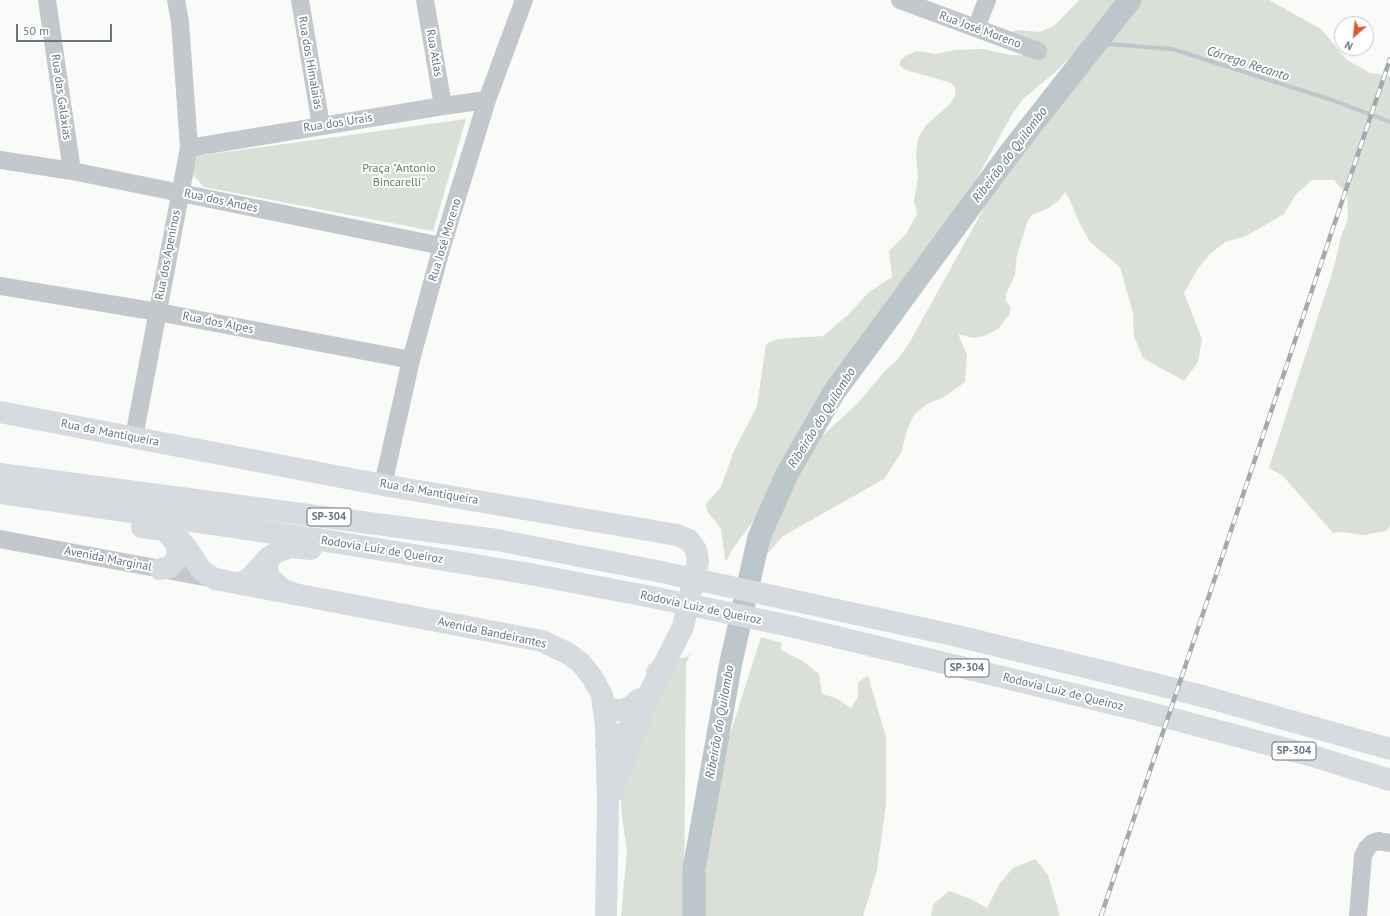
<!DOCTYPE html>
<meta charset="utf-8">
<style>
body{margin:0}
#map{position:relative;width:1390px;height:916px;overflow:hidden;background:#fafaf8;font-family:"PT Sans",sans-serif}
canvas{display:block}
.north{position:absolute;left:1334px;top:16px;width:40px;height:40px;box-sizing:border-box;background:#fff;border:1px solid #c1c8cd;border-radius:50%;rotate:208deg;font-size:11px;font-weight:700;line-height:16px;text-align:center;color:#657683}
.north::after{content:'';display:block;margin:auto;width:14px;height:18px;background:#e4572e;clip-path:polygon(50% 0,100% 100%,50% 72%,0 100%)}
.scale{position:absolute;left:16px;top:24px;width:96px;height:18px;box-sizing:border-box;border:2px solid #657683;border-top:0;padding-left:5px;font-size:12px;line-height:14px;white-space:nowrap;color:#657683;-webkit-text-stroke:3px #fff;paint-order:stroke}
</style>
<div id="map">
<canvas width="1390" height="916"></canvas>
<div class="north">N</div>
<div class="scale">50 m</div>
</div>
<script>
const c = document.querySelector('canvas').getContext('2d');
c.lineJoin = 'round';
function paint(path, color) { c.fillStyle = color; c.fill(path, 'evenodd'); }
const toPath = rows => new Path2D(rows.map(r => 'M' + r).join(''));
function trace(path, color, width, dash) { c.strokeStyle = color; c.lineWidth = width; c.lineCap = dash ? 'butt' : 'round'; c.setLineDash(dash || []); c.stroke(path); }
function write(font, color, halo, rows, align = 'center') {
  c.font = font + ' "PT Sans",sans-serif'; c.lineWidth = 4; c.setLineDash([]); c.textBaseline = 'middle'; c.strokeStyle = halo; c.fillStyle = color; for (const [text, x, y, turn = 0] of rows) {
    c.save(); c.translate(x, y); c.rotate((+turn || 0) * Math.PI / 180); c.textAlign = isNaN(turn) ? turn : align; if (halo) c.strokeText(text, 0, 0); c.fillText(text, 0, 0); c.restore();
  }
}
paint(toPath([
 [1079,0,1124,0,1114,14,1097,28,1084,44,1053,74,1023,99,1011,116,971,189,963,208,901,321,734,547,727,560,725,559,721,529,707,511,706,504,721,487,733,453,757,406,766,344,778,339,823,336,849,314,869,292,892,277,889,251,906,234,917,214,914,201,918,178,916,153,918,138,926,125,950,104,956,94,955,88,951,83,906,70,900,66,900,61,907,55,917,51,935,54,956,50,983,49,1011,55,1030,55,1009,33,1018,30,1040,32,1054,26],
 [1137,0,1269,0,1321,29,1347,60,1371,73,1390,76,1390,525,1387,531,1363,535,1343,532,1333,533,1283,476,1269,468,1335,264,1340,240,1348,218,1347,195,1334,180,1312,180,1296,194,1284,214,1246,236,1225,242,1209,255,1197,270,1184,293,1202,339,1198,362,1184,381,1143,358,1134,336,1133,313,1120,267,1090,242,1079,222,1070,200,1065,192,1058,201,1049,208,1032,215,1028,220,1017,255,1015,275,1006,294,1006,301,1011,308,1009,315,998,329,984,336,973,338,958,334,967,355,965,382,944,397,927,404,914,415,908,427,901,453,884,479,783,536,762,560,756,562,759,543,768,520,798,464,810,447,857,404,884,372,898,359,911,340,983,210,997,171,1008,151],
 [466,119,433,231,204,187,193,175,197,156],
 [761,637,782,643,780,649,804,662,819,674,822,694,836,698,851,708,858,697,858,682,868,676,886,737,886,804,877,870,863,916,696,916,695,829,699,806,709,780,725,750],
 [691,652,686,663,684,916,621,916,627,852,621,809,621,774,646,705,646,670,649,664,687,657],
 [1035,859,1048,875,1060,916,931,916,933,904,949,891,971,899,987,908,1000,883,1013,868]
]), '#dadfd7');
trace(toPath([
 [1096,43,1172,49,1332,100,1390,122]
]), '#bbc7cb', 4);
trace(toPath([
 [694,916,694,869,731,662,759,537,787,474,834,392,1012,150,1130,0]
]), '#bbc7cb', 23);
trace(toPath([
 [47,0,72,171],
 [300,0,321,126],
 [425,0,443,106],
 [900,0,1038,51],
 [976,28,987,0],
 [189,148,443,106,487,100],
 [0,160,72,171,442,246],
 [0,286,158,312,411,360],
 [134,437,189,148,180,22,176,0],
 [383,485,411,360,442,246,487,100,524,0],
 [0,539,215,579],
 [1358,916,1363,856,1367,848,1372,843,1378,841,1390,843]
]), '#c3c8cc', 18);
trace(toPath([
 [0,412,383,485,677,535,689,540,696,550,698,561,683,627,636,719,622,736,606,746],
 [215,579,542,641,569,654,581,663,592,677,602,695,606,726,608,804,606,916],
 [603,706,616,710,623,710,632,706,638,700,646,698],
 [612,793,622,764,640,723]
]), '#d6dbdf', 22);
trace(toPath([
 [0,474,497,540,657,571,953,635,1147,682,1206,697,1390,749],
 [0,493,322,540,530,574,652,597,795,627,1139,710,1309,755,1390,780],
 [142,527,164,530,177,537,186,547,202,571,215,579],
 [268,558,267,569,269,577,282,589,295,594],
 [160,569,170,567,176,560,178,551,175,542,168,534],
 [240,584,250,578,268,558,279,551,291,547,311,549]
]), '#d6dbdf', 22);
const rail = toPath([
 [1101,916,1390,59]
]);
trace(rail, '#a2aab0', 4.5);
trace(rail, '#fff', 3, [9]);
for (const [x, y, w] of [
 [329,517,44],
 [967,668,44],
 [1294,751,44]
]) { const box = new Path2D(); box.roundRect(x - w / 2, y - 9, w, 18, 3); c.fillStyle = '#fff'; c.fill(box); trace(box, '#657683', 1); }
write('bold 11px', '#657683', null, [
 ["SP-304",329,517],
 ["SP-304",967,668],
 ["SP-304",1294,751]
]);
write('12px', '#657683', '#fff', [
 ["Rua José Moreno",980,30,20],
 ["Rua Atlas",434,53,80],
 ["Rua dos Himalaias",310,63,80],
 ["Rua das Galáxias",61,97,82],
 ["Rua dos Urais",338,123,-9],
 ["Rua dos Andes",221,201,12],
 ["Rua José Moreno",445,240,-73],
 ["Rua dos Apeninos",168,255,-79],
 ["Rua dos Alpes",218,323,11],
 ["Rua da Mantiqueira",110,433,11],
 ["Rua da Mantiqueira",429,492,10],
 ["Rodovia Luiz de Queiroz",382,550,9],
 ["Avenida Marginal",108,559,11],
 ["Rodovia Luiz de Queiroz",701,608,12],
 ["Avenida Bandeirantes",492,633,12],
 ["Rodovia Luiz de Queiroz",1063,692,14]
]);
write('12px', '#687a64', '#fff', [
 ["Praça \"Antonio",399,169],
 ["Bincarelli\"",399,183]
]);
write('italic 13px', '#60757c', '#fff', [
 ["Córrego Recanto",1248,64,18],
 ["Ribeirão do Quilombo",1010,155,-53],
 ["Ribeirão do Quilombo",822,418,-58],
 ["Ribeirão do Quilombo",720,722,-80]
]);
</script>
